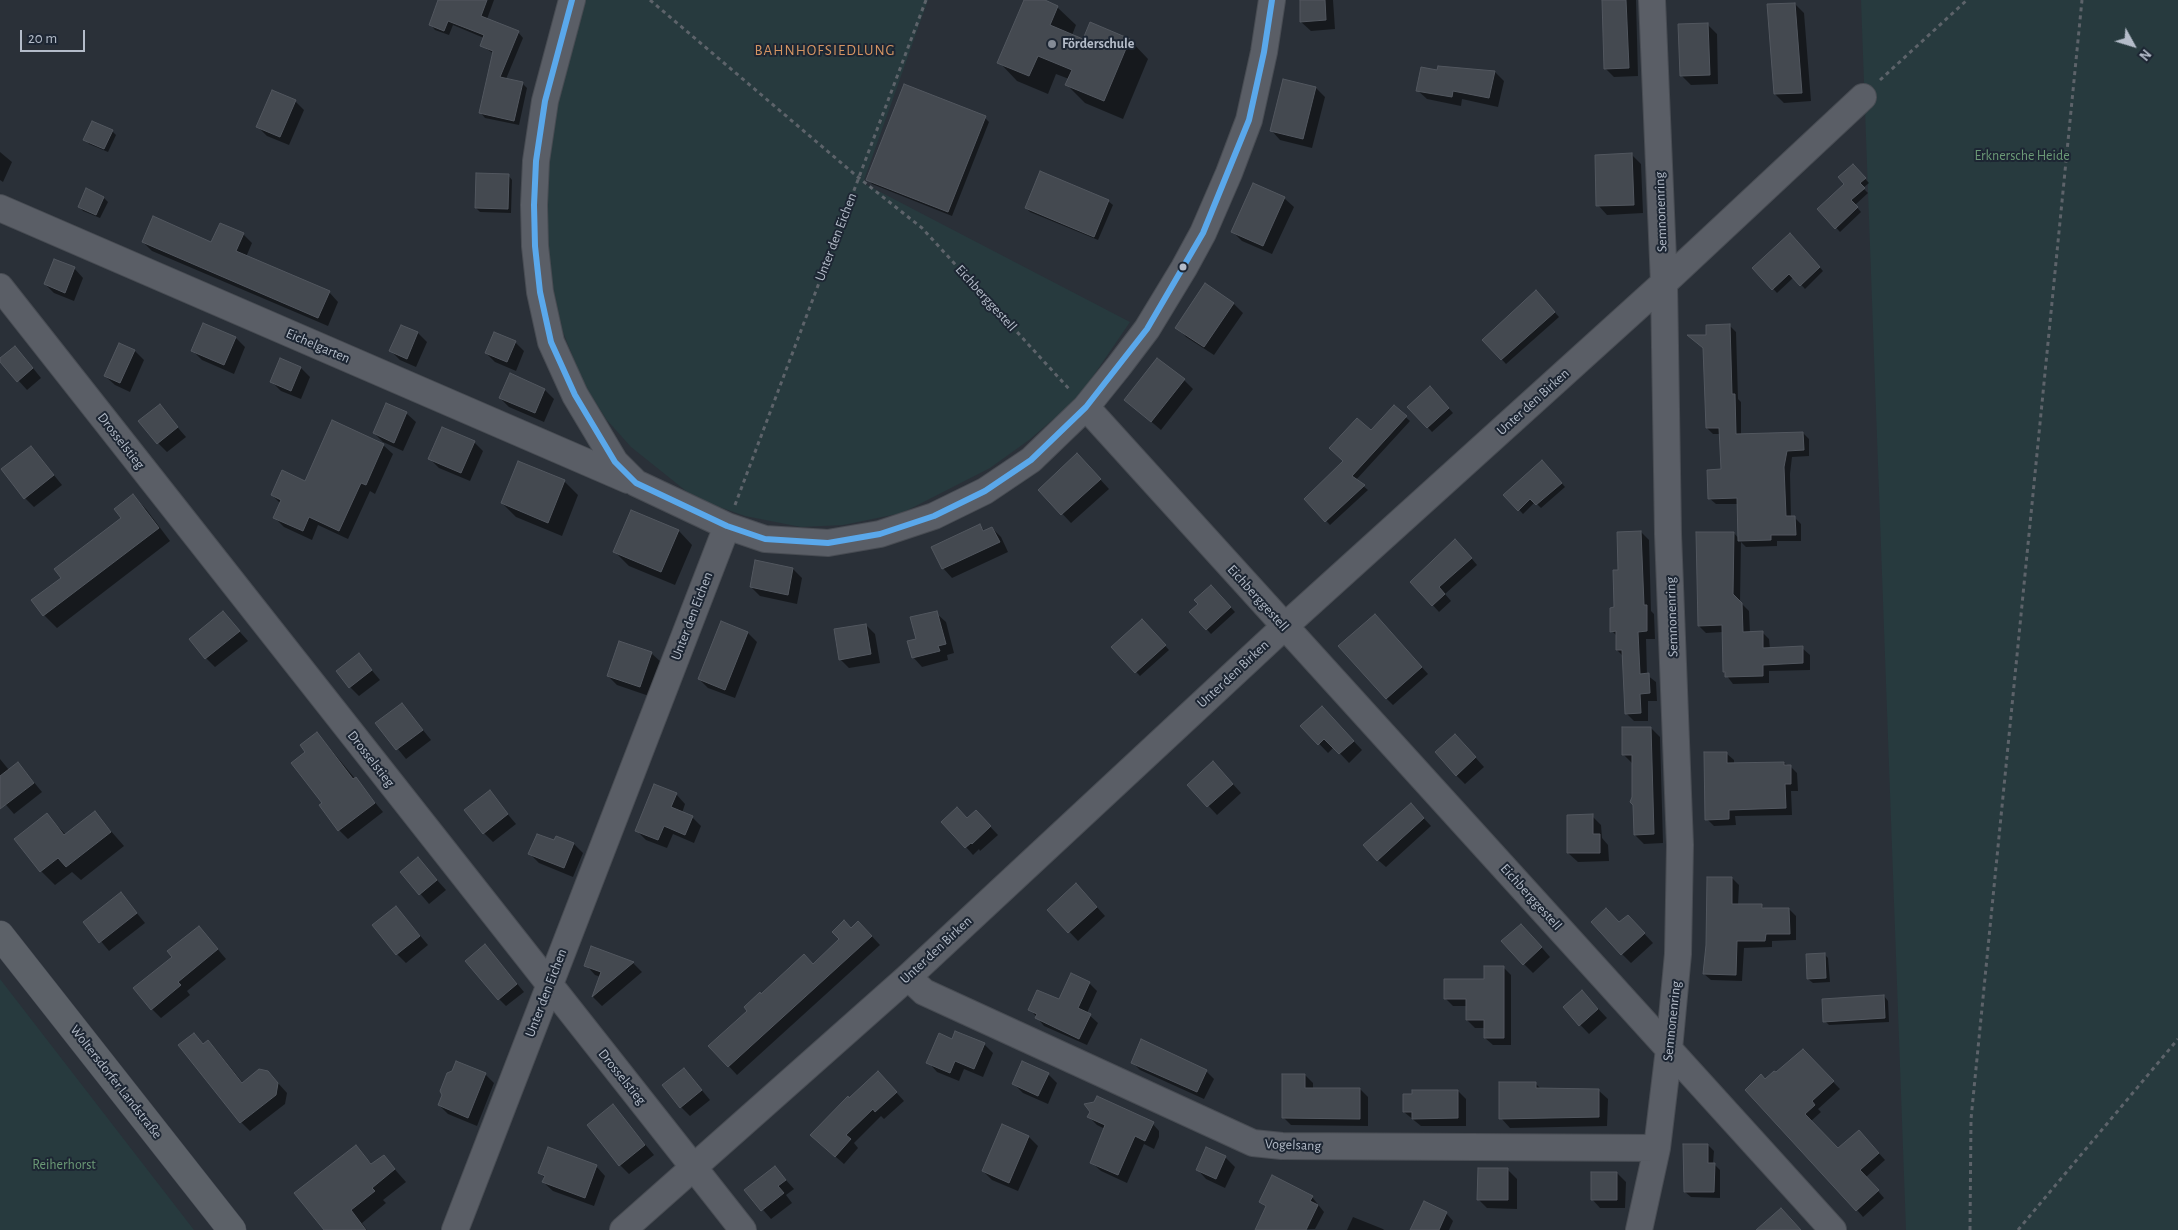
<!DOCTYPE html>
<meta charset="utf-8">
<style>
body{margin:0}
#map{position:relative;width:2178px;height:1230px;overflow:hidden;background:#2a3038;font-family:"Alegreya Sans",sans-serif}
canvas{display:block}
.north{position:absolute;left:2108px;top:20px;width:50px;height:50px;-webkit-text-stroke:4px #1d2633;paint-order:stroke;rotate:129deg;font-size:14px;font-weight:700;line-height:20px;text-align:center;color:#b4bcc9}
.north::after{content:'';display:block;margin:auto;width:18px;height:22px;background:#b4bcc9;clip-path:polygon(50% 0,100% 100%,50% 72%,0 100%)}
.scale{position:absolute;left:20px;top:30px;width:65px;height:22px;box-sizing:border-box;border:2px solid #b4bcc9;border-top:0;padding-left:6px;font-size:15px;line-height:18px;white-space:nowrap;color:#b4bcc9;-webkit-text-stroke:4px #1d2633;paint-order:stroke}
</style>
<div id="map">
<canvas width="2178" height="1230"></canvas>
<div class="north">N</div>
<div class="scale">20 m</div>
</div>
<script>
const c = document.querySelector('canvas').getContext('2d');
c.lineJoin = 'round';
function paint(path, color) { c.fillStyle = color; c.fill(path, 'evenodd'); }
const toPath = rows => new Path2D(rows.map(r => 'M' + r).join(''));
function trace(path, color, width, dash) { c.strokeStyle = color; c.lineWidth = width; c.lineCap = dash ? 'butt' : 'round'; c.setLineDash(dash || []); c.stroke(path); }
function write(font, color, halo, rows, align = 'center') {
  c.font = font + ' "Alegreya Sans",sans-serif'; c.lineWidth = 4; c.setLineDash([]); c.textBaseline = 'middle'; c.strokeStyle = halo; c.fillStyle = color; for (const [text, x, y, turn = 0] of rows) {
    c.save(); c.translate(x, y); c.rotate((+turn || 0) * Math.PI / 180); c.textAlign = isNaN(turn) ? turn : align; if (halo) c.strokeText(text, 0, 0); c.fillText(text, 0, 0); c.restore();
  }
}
paint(toPath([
 [584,0,928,0,863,183,1130,322,1085,388,1065,409,1029,440,990,468,902,513,843,525,801,527,745,516,711,504,686,491,631,447,606,419,583,382,563,332,551,278,544,230,545,177,558,99],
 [1861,0,2178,0,2178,1230,1906,1230],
 [0,979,194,1230,0,1230]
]), '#273a3e');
paint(toPath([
 [440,0,494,0,487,19,518,32,523,38,506,79,522,83,527,88,519,125,485,118,480,112,494,54,481,45,484,38,453,25,449,35,435,30,430,24],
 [1025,0,1041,0,1057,7,1076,25,1072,35,1084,40,1091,24,1130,40,1148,59,1123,119,1085,103,1067,85,1069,79,1056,74,1048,94,1017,81,999,62],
 [1301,0,1333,0,1335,29,1311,31,1301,22],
 [1603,0,1636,0,1638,76,1614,77,1605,68],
 [1795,4,1804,13,1811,101,1784,103,1775,94],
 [1708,25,1717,34,1718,84,1691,85,1682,76,1680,26],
 [1438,72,1495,72,1504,81,1498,107,1462,99,1461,106,1427,99,1417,90],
 [1316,88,1325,97,1312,148,1280,140,1271,130],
 [295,101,304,110,289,145,267,136,258,127],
 [985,118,989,122,952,216,872,184,868,179],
 [112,131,116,135,108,152,89,144,85,139],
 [0,152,12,162,3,182,0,180],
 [1632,155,1641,164,1643,213,1607,215,1598,205],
 [1852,165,1869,183,1863,188,1868,193,1855,205,1861,212,1840,232,1819,209,1846,184],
 [508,175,512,180,511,213,480,212,476,208],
 [104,198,108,202,100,218,83,211,79,206],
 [1284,198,1294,207,1272,254,1242,241,1233,232],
 [1108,201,1113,205,1098,240,1030,212,1026,208],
 [243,234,252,243,246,257,329,292,338,302,328,326,152,251,143,242,212,244],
 [1790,235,1823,271,1805,289,1794,277,1777,293,1754,268],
 [74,268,83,278,74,301,54,293,45,284],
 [1536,292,1559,317,1506,364,1484,340],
 [1234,304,1243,313,1214,355,1186,337,1177,327],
 [204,325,236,338,245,347,234,374,202,360,193,351],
 [1730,326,1736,332,1738,399,1741,402,1741,435,1803,433,1809,439,1809,456,1792,457,1790,474,1791,518,1795,518,1801,524,1801,541,1777,541,1777,546,1746,547,1741,542,1740,602,1749,611,1750,633,1762,632,1769,639,1770,649,1802,648,1810,655,1810,670,1769,671,1769,683,1733,684,1724,672,1723,632,1706,633,1699,626,1734,533,1739,539,1738,504,1716,504,1709,498,1722,471,1720,434,1713,434,1707,428,1708,336],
 [418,333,427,342,416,367,400,360,391,351],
 [515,342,524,351,516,371,495,362,486,353],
 [120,344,135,351,144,360,130,392,115,385,105,376],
 [24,357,41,378,27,390,0,360],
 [281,360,301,368,310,377,301,399,281,391,272,382],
 [1184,380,1193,389,1161,430,1126,400],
 [1430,388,1453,413,1432,432,1409,407],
 [545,390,554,399,544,422,509,407,500,398],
 [159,406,186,437,167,452,158,443],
 [1394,407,1410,421,1356,480,1368,490,1330,525,1306,499,1344,461],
 [406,413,416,422,403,451,383,442,374,433],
 [474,442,483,451,470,481,439,468,430,459],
 [383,445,393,454,375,494,370,491,348,539,318,525,312,540,284,527,275,518,281,504,272,495,306,482],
 [31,447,62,485,34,507,25,498],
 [1086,464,1109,489,1071,523,1040,490],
 [1546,466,1565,487,1541,508,1535,502,1523,514,1505,495],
 [564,481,578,495,562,536,516,517,502,503],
 [133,496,146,509,170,541,57,628,44,615,62,578,123,518],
 [979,525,985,531,992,528,1001,537,1008,552,952,578,943,568],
 [679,531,692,545,675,585,629,566,615,552],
 [1641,532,1649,540,1651,611,1654,614,1655,639,1646,639,1647,675,1656,682,1657,701,1648,701,1648,721,1634,721,1626,713,1624,657,1617,650,1617,636,1612,631,1619,571],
 [1462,547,1477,565,1445,594,1451,601,1439,612,1412,582],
 [793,569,802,578,797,604,760,596,751,587],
 [1211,586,1235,612,1211,634,1191,612,1200,604],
 [223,613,248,641,215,667,206,658],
 [936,613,946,622,954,653,947,655,948,660,922,667,913,657,918,639],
 [1142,621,1169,650,1140,676,1113,647],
 [1381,622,1428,674,1393,705,1386,698],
 [722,623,748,633,757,642,735,698,708,688,699,679],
 [866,625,875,634,880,663,849,668,840,659],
 [651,653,661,662,649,696,617,685,608,676],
 [358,654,380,680,359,696,350,687],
 [402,704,431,740,406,759,377,723],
 [1331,717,1362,750,1349,763,1334,747,1328,753,1302,726],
 [1651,728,1660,737,1663,843,1644,844,1635,835,1633,764,1623,754],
 [317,733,383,812,348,839,339,830,323,803,307,752],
 [1464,745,1484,767,1465,784,1456,775],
 [1726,753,1734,760,1734,764,1784,763,1790,766,1797,773,1798,791,1791,791,1792,815,1735,816,1736,825,1714,826,1707,819],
 [0,759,9,770,18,763,42,792,14,814,0,798],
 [1222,772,1241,793,1217,815,1189,785],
 [655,786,676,794,685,804,682,813,692,817,701,826,694,843,673,834,667,848,646,840,637,831],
 [489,792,516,824,493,842,484,833],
 [1418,812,1431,826,1386,867,1378,860],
 [95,813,124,846,81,880,72,872,55,885,41,871,16,839,47,815,66,835],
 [1592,816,1601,825,1602,838,1608,845,1609,861,1578,862,1568,853],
 [967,819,983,819,998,835,980,851,979,849,973,855,966,847],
 [557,838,574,844,583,853,573,877,539,863,530,854,555,842],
 [418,859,446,890,429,904,402,872],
 [1732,878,1739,885,1738,905,1761,905,1766,910,1789,909,1796,916,1796,940,1772,941,1772,947,1744,948,1742,981,1711,980,1704,974],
 [121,894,145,923,109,951,85,922],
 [1085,894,1105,916,1078,941,1049,910],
 [396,907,428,945,406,963,397,954],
 [1620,924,1636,925,1653,943,1631,963,1622,954],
 [199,927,226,959,187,991,190,995,161,1018,152,1009,173,957],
 [851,929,867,931,880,945,737,1075,710,1046,749,1011,761,995,813,966],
 [1530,934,1550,957,1533,973,1524,964],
 [592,948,633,963,642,972,602,1006,593,997,601,977,595,975,586,965],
 [492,953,524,992,506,1006,499,999],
 [1824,954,1828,958,1830,982,1813,983,1808,979],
 [1503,967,1511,975,1511,1045,1493,1045,1485,1038,1485,1028,1475,1028,1467,1020,1467,1006,1453,1006,1445,998,1486,980],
 [1089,983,1097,991,1087,1013,1098,1023,1087,1045,1044,1026,1030,1009,1060,1001],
 [1884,996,1888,1001,1889,1022,1829,1025,1825,1021],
 [1591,1001,1607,1018,1589,1034,1564,1008],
 [194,1034,204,1045,208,1042,217,1051,243,1083,268,1072,287,1093,285,1104,250,1131,241,1122],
 [953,1040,984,1044,993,1053,983,1077,964,1069,959,1081,937,1072,928,1062],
 [1803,1051,1840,1089,1818,1109,1821,1112,1811,1121,1838,1150,1865,1138,1885,1160,1866,1177,1884,1198,1863,1217,1857,1210,1766,1080],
 [1132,1062,1206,1071,1214,1079,1204,1099,1140,1070],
 [684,1069,710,1100,690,1116,681,1107],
 [453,1072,485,1074,494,1083,477,1126,448,1114,439,1105],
 [1048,1074,1057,1083,1048,1104,1023,1093,1014,1084],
 [1305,1075,1313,1083,1313,1089,1360,1089,1368,1097,1368,1126,1291,1125,1283,1117],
 [886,1081,904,1101,884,1119,881,1116,854,1143,858,1148,844,1164,820,1143,849,1099],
 [1535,1083,1542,1090,1598,1090,1608,1099,1607,1126,1510,1128,1501,1118],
 [1458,1091,1466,1099,1466,1126,1421,1126,1404,1112],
 [613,1106,654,1155,629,1174,620,1165],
 [1089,1117,1151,1122,1159,1131,1159,1137,1154,1149,1144,1144,1127,1183,1101,1171,1092,1163,1105,1129,1097,1125],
 [1003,1126,1029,1137,1038,1146,1018,1191,992,1180,983,1171],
 [1708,1145,1714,1151,1713,1163,1720,1170,1720,1198,1691,1197,1685,1192],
 [355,1146,373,1165,383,1156,406,1182,383,1200,386,1203,362,1223,367,1230,325,1230],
 [1207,1149,1226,1158,1235,1167,1225,1188,1206,1179,1197,1169],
 [596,1166,605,1176,594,1206,553,1191,543,1182,545,1178,540,1173],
 [775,1168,794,1189,786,1195,792,1203,771,1219,746,1190],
 [1508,1170,1517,1179,1517,1209,1487,1208,1478,1199],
 [1617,1173,1626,1182,1625,1208,1600,1208,1592,1199],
 [1312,1197,1324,1212,1315,1229,1256,1230,1267,1208,1260,1202],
 [1446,1213,1453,1221,1449,1230,1411,1230],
 [1353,1217,1383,1229,1384,1230,1347,1230]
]), '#0007');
const building = toPath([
 [438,0,487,0,481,16,519,31,500,77,523,82,514,121,479,113,493,51,480,46,484,35,448,21,444,31,429,25,438,0],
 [1024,0,1045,0,1058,6,1050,25,1083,39,1090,22,1130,39,1104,101,1065,85,1072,70,1038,56,1029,76,997,63,1024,0],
 [1300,0,1325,0,1326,20,1300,22,1300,0],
 [1602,0,1626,0,1629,68,1604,69,1602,0],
 [1795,3,1802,93,1774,94,1767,4,1795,3],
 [1708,23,1710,75,1680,76,1678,24,1708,23],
 [1438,66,1495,71,1489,98,1453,91,1452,97,1416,91,1421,67,1437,70,1438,66],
 [1283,79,1316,87,1303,139,1270,131,1283,79],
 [904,84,986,116,948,212,866,180,904,84],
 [272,90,296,100,280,137,256,127,272,90],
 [92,121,113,130,104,149,83,140,92,121],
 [1632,153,1634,205,1596,206,1595,155,1632,153],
 [1853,164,1866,178,1860,183,1865,188,1851,200,1858,207,1835,229,1817,209,1844,184,1838,177,1853,164],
 [1040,171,1109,200,1094,237,1025,208,1040,171],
 [476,173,509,174,508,209,475,208,476,173],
 [1253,183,1285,197,1263,246,1231,232,1253,183],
 [86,188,104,197,96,215,78,207,86,188],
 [153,216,211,242,220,223,244,233,236,251,330,291,318,318,142,242,153,216],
 [1790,233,1820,267,1800,286,1789,274,1772,290,1752,268,1790,233],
 [54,259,75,267,65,293,44,284,54,259],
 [1205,283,1234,303,1204,347,1175,328,1205,283],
 [1536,290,1555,312,1501,360,1482,340,1536,290],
 [203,323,236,337,224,365,191,351,203,323],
 [1730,324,1732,394,1735,394,1736,434,1803,432,1804,450,1787,451,1784,467,1786,516,1795,516,1796,535,1771,535,1771,540,1738,541,1737,498,1708,499,1707,470,1721,469,1719,428,1706,428,1703,348,1687,335,1706,335,1706,325,1730,324],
 [401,325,418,332,407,359,389,351,401,325],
 [494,332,516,341,507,362,485,353,494,332],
 [119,343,135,350,120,383,104,376,119,343],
 [15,346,33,368,17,382,0,362,0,358,15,346],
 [280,358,301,367,291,391,270,382,280,358],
 [1157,358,1185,379,1151,422,1124,400,1157,358],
 [510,373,545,389,535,413,499,398,510,373],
 [1430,386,1449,408,1427,428,1407,407,1430,386],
 [386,403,407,412,394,443,373,433,386,403],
 [160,404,178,427,157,444,138,421,160,404],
 [1394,405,1407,416,1352,476,1365,485,1325,522,1304,499,1343,461,1329,448,1357,418,1371,430,1394,405],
 [332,420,384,444,366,485,361,483,339,531,309,517,303,531,273,518,281,500,271,495,282,470,305,481,332,420],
 [442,427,475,441,461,473,428,459,442,427],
 [31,446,54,475,24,499,1,469,31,446],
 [1077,453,1101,479,1061,515,1038,490,1077,453],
 [1542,460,1562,483,1536,505,1530,499,1518,511,1503,495,1542,460],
 [518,461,565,480,548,523,501,503,518,461],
 [133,494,159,528,43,616,31,600,61,578,54,569,121,518,114,509,133,494],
 [631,510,679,530,661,572,613,552,631,510],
 [980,524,983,531,992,527,1000,542,942,569,931,547,980,524],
 [1641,531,1644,605,1647,605,1647,631,1638,632,1640,674,1649,673,1650,693,1640,694,1641,713,1625,714,1622,650,1616,650,1616,631,1610,632,1610,608,1614,607,1613,570,1618,570,1617,532,1641,531],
 [1696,532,1734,532,1733,594,1742,603,1743,632,1763,631,1763,648,1803,646,1803,663,1763,665,1763,676,1725,677,1725,672,1723,672,1722,625,1698,626,1696,532],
 [1455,539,1472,558,1439,587,1445,594,1432,606,1410,582,1455,539],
 [755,560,793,568,788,595,750,587,755,560],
 [1211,585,1231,607,1206,630,1189,612,1198,604,1194,600,1211,585],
 [223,611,240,631,205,659,189,639,223,611],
 [937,611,946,644,938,646,940,651,912,658,907,641,916,639,910,617,937,611],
 [1375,614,1422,667,1386,699,1338,646,1375,614],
 [1142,619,1166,645,1135,673,1111,647,1142,619],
 [721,621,748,632,725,690,698,679,721,621],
 [866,624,871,654,839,660,834,629,866,624],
 [619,641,652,652,640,687,607,676,619,641],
 [359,653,372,670,349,688,336,671,359,653],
 [402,703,423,730,396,750,375,723,402,703],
 [1322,706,1354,741,1339,754,1324,739,1318,745,1300,726,1322,706],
 [1622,727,1651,727,1654,834,1634,835,1633,805,1630,802,1632,797,1632,755,1622,755,1622,727],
 [317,732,353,779,356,777,375,803,338,831,319,805,322,803,291,763,305,752,300,745,317,732],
 [1455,734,1476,757,1456,776,1435,752,1455,734],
 [1704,752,1727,752,1727,763,1784,762,1784,765,1791,765,1791,784,1785,784,1786,808,1729,810,1729,819,1705,820,1704,752],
 [1213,761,1233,784,1207,807,1187,785,1213,761],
 [18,762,34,783,0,809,0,776,18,762],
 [654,784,677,793,671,807,693,816,685,835,664,826,658,840,635,831,654,784],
 [490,790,508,814,483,834,464,810,490,790],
 [1411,803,1424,818,1377,861,1363,845,1411,803],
 [957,807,967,818,976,810,991,826,972,844,971,843,965,848,941,822,957,807],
 [95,811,111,832,66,867,58,858,40,872,14,839,47,813,64,835,95,811],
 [1593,814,1593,834,1600,834,1600,853,1567,853,1567,815,1593,814],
 [537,834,554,840,556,836,574,843,564,868,528,854,537,834],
 [418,857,437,880,419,895,400,872,418,857],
 [1707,877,1732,877,1732,904,1762,904,1762,908,1789,908,1790,934,1766,934,1765,941,1737,941,1736,975,1703,974,1706,945,1707,877],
 [1076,883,1097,907,1068,933,1047,910,1076,883],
 [121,892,137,913,99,943,83,922,121,892],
 [396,906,420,936,396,955,372,925,396,906],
 [1606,908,1619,922,1628,915,1645,933,1621,955,1591,922,1606,908],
 [844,920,851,928,858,921,872,936,728,1067,708,1046,747,1011,744,1007,760,992,761,994,804,954,813,964,839,939,832,932,844,920],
 [1521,924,1542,947,1523,965,1501,941,1521,924],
 [199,926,218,949,178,982,181,985,151,1010,133,988,172,957,167,951,199,926],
 [485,944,517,984,498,1000,465,961,485,944],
 [591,946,634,962,592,997,601,972,584,966,591,946],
 [1825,953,1826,978,1807,979,1806,954,1825,953],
 [1484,966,1504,966,1504,1038,1484,1038,1484,1020,1466,1020,1466,999,1444,999,1444,979,1484,979,1484,966],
 [1071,973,1090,982,1078,1008,1091,1014,1079,1039,1035,1018,1037,1014,1028,1010,1037,990,1059,999,1071,973],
 [1582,990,1598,1009,1579,1026,1563,1007,1582,990],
 [1884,995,1885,1018,1823,1022,1822,999,1884,995],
 [955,1031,985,1043,974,1069,955,1061,950,1073,926,1063,939,1033,952,1039,955,1031],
 [194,1033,203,1044,208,1040,242,1083,259,1069,268,1071,278,1083,276,1095,240,1123,178,1045,194,1033],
 [1141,1039,1207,1070,1197,1092,1131,1063,1141,1039],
 [1803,1049,1834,1081,1812,1101,1815,1105,1805,1114,1838,1148,1859,1130,1879,1153,1860,1170,1879,1190,1856,1211,1745,1090,1761,1074,1765,1079,1774,1071,1776,1072,1803,1049],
 [456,1061,486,1073,468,1118,438,1105,442,1095,440,1091,447,1073,452,1071,456,1061],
 [1022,1061,1049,1073,1038,1096,1012,1084,1022,1061],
 [684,1068,702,1090,680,1108,662,1085,684,1068],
 [878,1071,897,1092,875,1112,873,1109,846,1135,851,1139,835,1157,810,1135,848,1096,849,1098,878,1071],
 [1282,1074,1305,1074,1305,1088,1360,1088,1360,1119,1282,1118,1282,1074],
 [1499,1082,1536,1082,1536,1088,1599,1089,1599,1117,1499,1119,1499,1082],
 [1412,1090,1458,1090,1458,1118,1412,1119,1412,1112,1403,1112,1403,1094,1412,1094,1412,1090],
 [1097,1096,1154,1122,1145,1141,1135,1136,1118,1175,1090,1163,1105,1125,1087,1117,1090,1112,1084,1104,1094,1102,1097,1096],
 [613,1104,645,1145,619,1166,587,1125,613,1104],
 [1002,1124,1029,1136,1009,1183,982,1171,1002,1124],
 [1683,1144,1708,1144,1708,1163,1715,1163,1714,1192,1684,1192,1683,1144],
 [356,1145,371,1164,384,1155,395,1169,372,1188,375,1191,351,1210,366,1230,324,1230,294,1193,356,1145],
 [548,1147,597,1165,585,1198,542,1182,545,1176,538,1173,548,1147],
 [1206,1147,1226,1156,1216,1179,1196,1170,1206,1147],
 [775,1166,786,1180,778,1186,784,1193,761,1211,744,1190,775,1166],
 [1478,1168,1508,1168,1508,1200,1477,1200,1478,1168],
 [1591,1172,1617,1172,1617,1200,1591,1200,1591,1172],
 [1272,1175,1313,1196,1310,1201,1318,1205,1306,1230,1255,1230,1266,1206,1259,1202,1272,1175],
 [1424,1201,1447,1212,1439,1230,1410,1230,1424,1201],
 [1781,1208,1801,1230,1756,1230,1781,1208]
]);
paint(building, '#444950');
trace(building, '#52575f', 1);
const minor = toPath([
 [572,0,545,101,536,161,534,205,535,246,540,292,551,342,575,395,615,462,636,483,727,526,765,539,828,543,880,534,934,516,985,491,1031,460,1086,407,1119,366,1147,329,1184,268,1203,233,1229,173,1249,120,1264,52,1272,0],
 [0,208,628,480],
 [0,287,743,1230],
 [1086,407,1833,1230],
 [908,977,924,992,1253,1143,1282,1146,1657,1148],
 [455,1230,727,526],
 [623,1230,908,977,1284,627,1664,283,1863,97],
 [1639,1230,1657,1148,1669,1049,1678,954,1680,845,1668,534,1664,283,1652,0]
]);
const major = toPath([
 [0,935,232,1230]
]);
trace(minor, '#484c53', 28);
trace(major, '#484c55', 29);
trace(toPath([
 [650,0,859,178,922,228,1070,390],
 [1880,80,1967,0],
 [735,505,926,0],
 [1970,1230,1971,1119,2082,0],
 [2018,1230,2178,1039]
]), '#5d636a', 3, [4, 4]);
trace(minor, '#5a5e66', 26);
trace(major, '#5c6168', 28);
trace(toPath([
 [572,0,545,101,536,161,534,205,535,246,540,292,551,342,575,395,615,462,636,483,727,526,765,539,828,543,880,534,934,516,985,491,1031,460,1086,407,1147,329,1203,233,1249,120,1264,52,1272,0]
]), '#5aa8eb', 6);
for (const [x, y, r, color] of [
 [1052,44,5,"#848b96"],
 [1183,267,4.5,"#b4bcc9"]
]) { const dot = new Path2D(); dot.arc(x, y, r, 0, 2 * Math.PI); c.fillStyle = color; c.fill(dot); trace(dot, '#1d2633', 2); }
write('bold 14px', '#b4bcc9', '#1d2633', [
 ["Förderschule",1062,44]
], 'left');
write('14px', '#6b9a76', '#1d2633', [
 ["Erknersche Heide",2022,156],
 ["Reiherhorst",64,1165]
]);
write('14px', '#b4bcc9', '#1d2633', [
 ["Semnonenring",1661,212,-92],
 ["Unter den Eichen",836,237,-69],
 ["Eichberggestell",986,298,48],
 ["Eichelgarten",318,346,23],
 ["Unter den Birken",1533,402,-42],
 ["Drosselstieg",121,441,52],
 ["Eichberggestell",1258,598,48],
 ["Unter den Eichen",692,616,-69],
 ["Semnonenring",1672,617,-92],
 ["Unter den Birken",1233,674,-43],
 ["Drosselstieg",371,759,52],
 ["Eichberggestell",1531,897,48],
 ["Unter den Birken",936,950,-43],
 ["Unter den Eichen",546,993,-69],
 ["Semnonenring",1672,1021,-84],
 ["Drosselstieg",622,1077,51],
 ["Woltersdorfer Landstraße",116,1082,52],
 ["Vogelsang",1293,1145,2]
]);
c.letterSpacing = '1px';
write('15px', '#d59563', '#1d2633', [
 ["BAHNHOFSIEDLUNG",825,50]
]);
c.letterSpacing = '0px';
</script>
